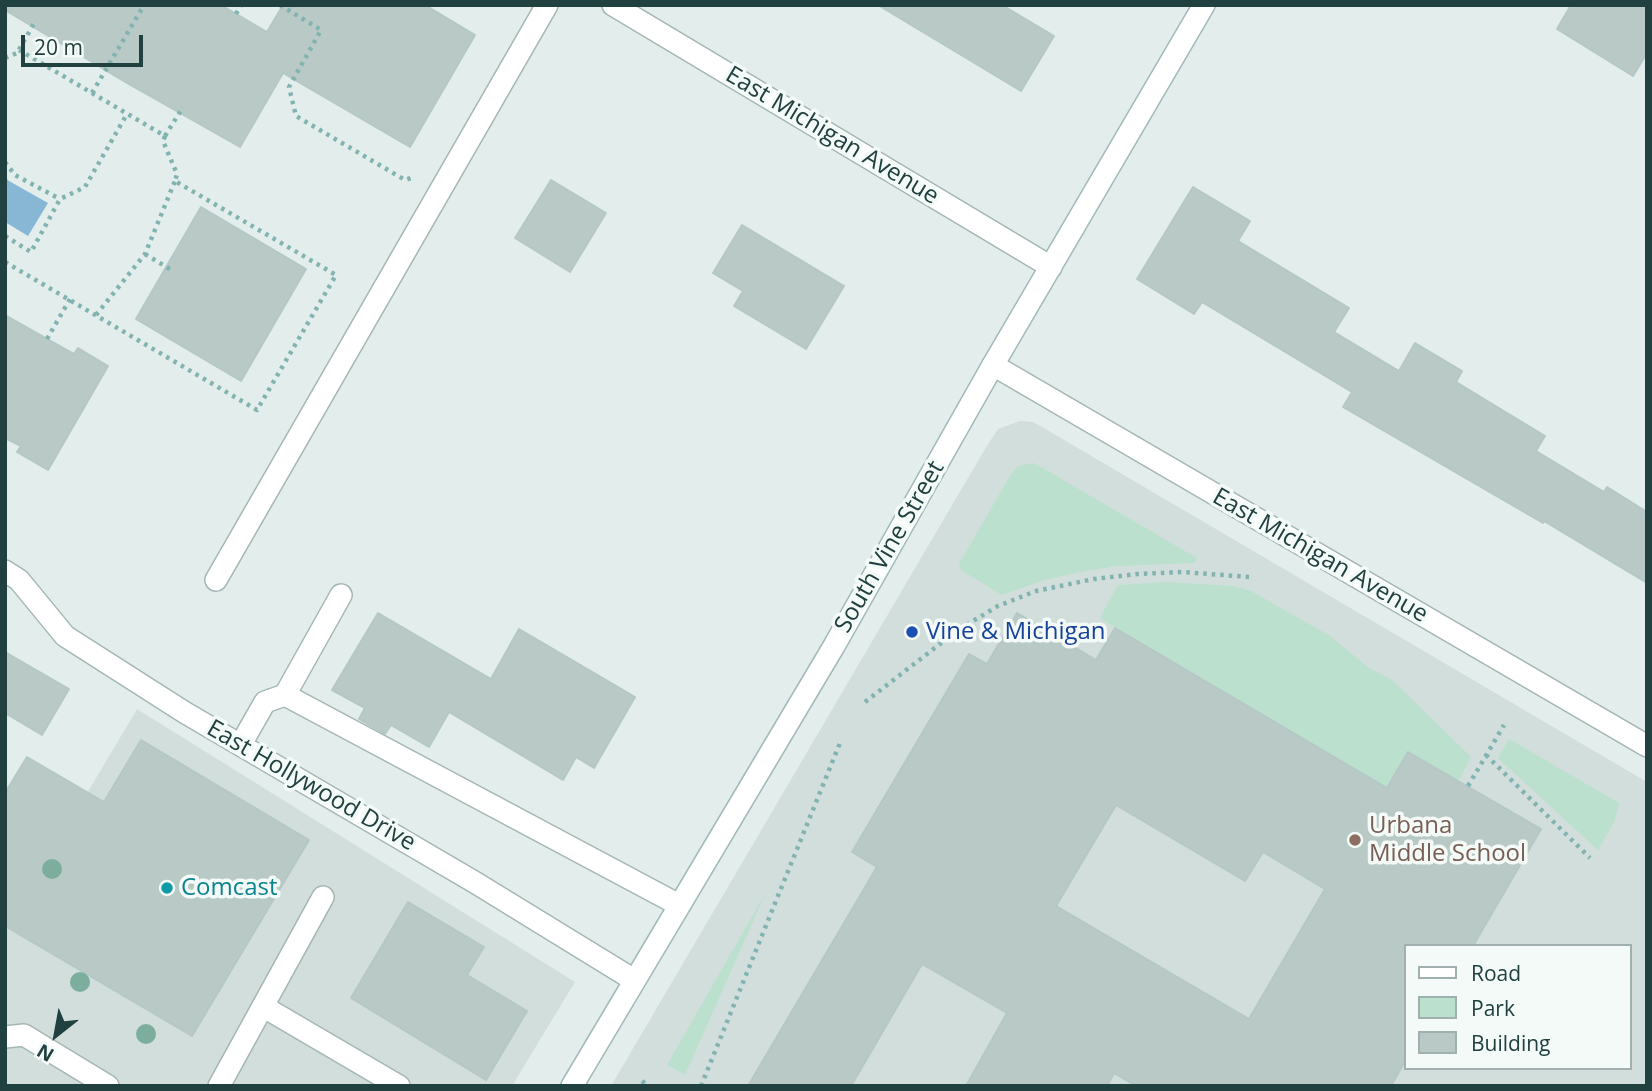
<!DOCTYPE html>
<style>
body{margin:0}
#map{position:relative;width:1652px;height:1091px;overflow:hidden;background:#e3eeec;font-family:"Open Sans",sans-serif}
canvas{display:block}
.frame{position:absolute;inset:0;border:7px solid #214040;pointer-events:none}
.legend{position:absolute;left:1404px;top:944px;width:228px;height:126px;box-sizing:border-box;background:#f4faf8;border:2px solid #a0b0ae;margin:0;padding:9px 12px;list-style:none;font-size:21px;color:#214040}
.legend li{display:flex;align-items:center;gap:14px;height:35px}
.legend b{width:35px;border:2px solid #a0b0ae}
.north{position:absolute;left:21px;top:1000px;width:70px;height:70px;-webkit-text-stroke:5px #f4faf8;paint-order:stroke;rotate:211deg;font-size:19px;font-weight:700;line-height:28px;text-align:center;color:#214040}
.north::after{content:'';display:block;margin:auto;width:24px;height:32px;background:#214040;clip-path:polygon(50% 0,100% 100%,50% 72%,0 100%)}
.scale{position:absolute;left:21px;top:35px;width:122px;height:32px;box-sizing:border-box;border:4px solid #214040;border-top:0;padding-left:9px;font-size:21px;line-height:24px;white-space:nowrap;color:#214040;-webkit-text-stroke:5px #f4faf8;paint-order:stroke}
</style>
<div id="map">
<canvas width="1652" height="1091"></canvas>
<div class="frame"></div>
<ul class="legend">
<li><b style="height:9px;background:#fff"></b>Road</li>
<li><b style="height:19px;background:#bbe0ce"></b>Park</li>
<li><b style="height:19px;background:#b8c9c6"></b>Building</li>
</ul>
<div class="north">N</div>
<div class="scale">20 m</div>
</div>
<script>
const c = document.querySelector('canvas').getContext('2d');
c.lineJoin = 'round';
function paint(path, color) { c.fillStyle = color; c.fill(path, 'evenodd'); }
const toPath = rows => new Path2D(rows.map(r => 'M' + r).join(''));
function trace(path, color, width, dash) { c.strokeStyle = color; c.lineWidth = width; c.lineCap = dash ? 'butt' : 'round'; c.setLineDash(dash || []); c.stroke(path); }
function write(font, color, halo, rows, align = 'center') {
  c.font = font + ' "Open Sans",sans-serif'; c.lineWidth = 7; c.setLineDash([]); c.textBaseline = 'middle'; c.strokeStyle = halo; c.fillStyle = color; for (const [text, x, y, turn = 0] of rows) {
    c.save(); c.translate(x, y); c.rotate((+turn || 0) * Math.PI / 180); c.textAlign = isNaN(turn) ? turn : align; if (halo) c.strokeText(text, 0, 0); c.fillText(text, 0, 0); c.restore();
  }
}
paint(toPath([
 [1020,421,1033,422,1042,427,1647,782,1647,1086,611,1086,985,449,998,429],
 [1405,946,1629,946,1629,1068,1405,1068],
 [137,709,575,982,512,1086,5,1086,5,932]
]), '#d1dedc');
paint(toPath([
 [1033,463,1041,467,1197,558,1194,563,1117,566,1080,572,1044,580,1002,595,961,570,959,564,1010,476,1018,466],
 [1167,582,1232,586,1251,591,1330,636,1369,668,1392,680,1471,757,1458,781,1408,752,1387,788,1100,618,1118,585],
 [1509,739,1619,803,1615,820,1598,850,1498,758],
 [765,894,685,1075,667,1065]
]), '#bbe0ce');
paint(toPath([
 [5,177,9,181,48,203,28,236,5,222]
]), '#88b7d6');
const building = toPath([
 [5,5,221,5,267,32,283,5,425,5,475,35,410,147,283,73,240,147,127,83,5,10,5,5],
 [878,5,1002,5,1054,36,1021,91,878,5],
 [1571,5,1647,5,1647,53,1633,76,1557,29,1571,5],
 [551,180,606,213,570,272,515,238,551,180],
 [1193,187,1250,221,1238,241,1349,308,1334,332,1399,371,1415,343,1462,371,1456,382,1545,436,1536,451,1604,492,1607,487,1647,512,1647,583,1544,521,1543,523,1343,407,1352,392,1202,302,1194,314,1137,279,1193,187],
 [201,207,306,269,241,381,136,319,201,207],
 [742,225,844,286,806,349,734,306,743,291,713,273,742,225],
 [5,315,74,354,78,348,108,366,48,470,17,452,21,446,5,438,5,315],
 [378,613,491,679,519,629,635,697,594,768,576,757,563,780,449,712,429,747,391,725,385,734,359,719,365,708,332,690,378,613],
 [1017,613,1096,660,1115,628,1387,788,1408,752,1541,829,1473,946,1405,946,1405,1061,1391,1086,1136,1086,1114,1073,1107,1086,966,1086,1007,1013,922,964,851,1086,748,1086,877,867,852,852,969,654,987,664,1017,613],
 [1116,805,1245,881,1263,852,1325,889,1249,1019,1056,906,1116,805],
 [5,652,69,689,42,735,5,713,5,652],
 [141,740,309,840,192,1036,5,926,5,793,27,757,104,802,141,740],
 [408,902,484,947,467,975,527,1011,486,1080,351,998,408,902]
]);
paint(building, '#b8c9c6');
trace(building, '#b5c8c5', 2);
const lane = toPath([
 [5,571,19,580,65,636,184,712,476,883,634,980],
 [216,580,547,5],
 [285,695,341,595],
 [241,744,265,702,285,695,679,905],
 [264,1007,399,1086],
 [5,1037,24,1035,108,1086],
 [219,1086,323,897]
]);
const street = toPath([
 [613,5,1051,267],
 [993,365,1647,746]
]);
const secondary = toPath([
 [572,1086,834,646,993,365,1204,5]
]);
trace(lane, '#a5b6b5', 24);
trace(street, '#a5b6b5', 24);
trace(secondary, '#a1bab8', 24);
trace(toPath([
 [280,5,321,30,289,87,296,116,405,180,411,178],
 [236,14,241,5],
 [5,58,17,53,36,20],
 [92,93,144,5],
 [165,136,183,107],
 [5,162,15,175,60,199],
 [5,236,31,252,60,199,85,187,127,114],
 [145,254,173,271],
 [5,262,257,410,336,275,175,181,177,174,163,141,165,136,19,50],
 [96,315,145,254,175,181],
 [47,339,70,299],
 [865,702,958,630,998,606,1036,591,1094,579,1137,574,1183,572,1249,577],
 [1486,755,1590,858],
 [1468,786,1504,725],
 [642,1081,648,1086],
 [701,1086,840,743]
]), '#82b3b0', 4.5, [3.5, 5]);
trace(lane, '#fff', 21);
trace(street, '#fff', 21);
trace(secondary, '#fff', 21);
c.fillStyle = '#7dae9d';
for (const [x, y] of [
 [52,869],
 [80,982],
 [146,1034]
]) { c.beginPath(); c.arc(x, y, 10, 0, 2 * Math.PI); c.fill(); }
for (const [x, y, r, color] of [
 [912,632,7,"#1a4fb4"],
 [1355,840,7,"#8d6e63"],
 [167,888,7,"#0f9aa8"]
]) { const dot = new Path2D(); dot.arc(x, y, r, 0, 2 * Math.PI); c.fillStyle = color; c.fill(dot); trace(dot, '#f4faf8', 2.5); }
write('24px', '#214040', '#f4faf8', [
 ["East Michigan Avenue",832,136,31],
 ["South Vine Street",890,547,-60],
 ["East Michigan Avenue",1320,556,30],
 ["East Hollywood Drive",311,786,30]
]);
write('24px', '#164399', '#f4faf8', [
 ["Vine & Michigan",926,632]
], 'left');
write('24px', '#785e54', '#f4faf8', [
 ["Urbana",1369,826],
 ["Middle School",1369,854]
], 'left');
write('24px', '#0d838f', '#f4faf8', [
 ["Comcast",181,888]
], 'left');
</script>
